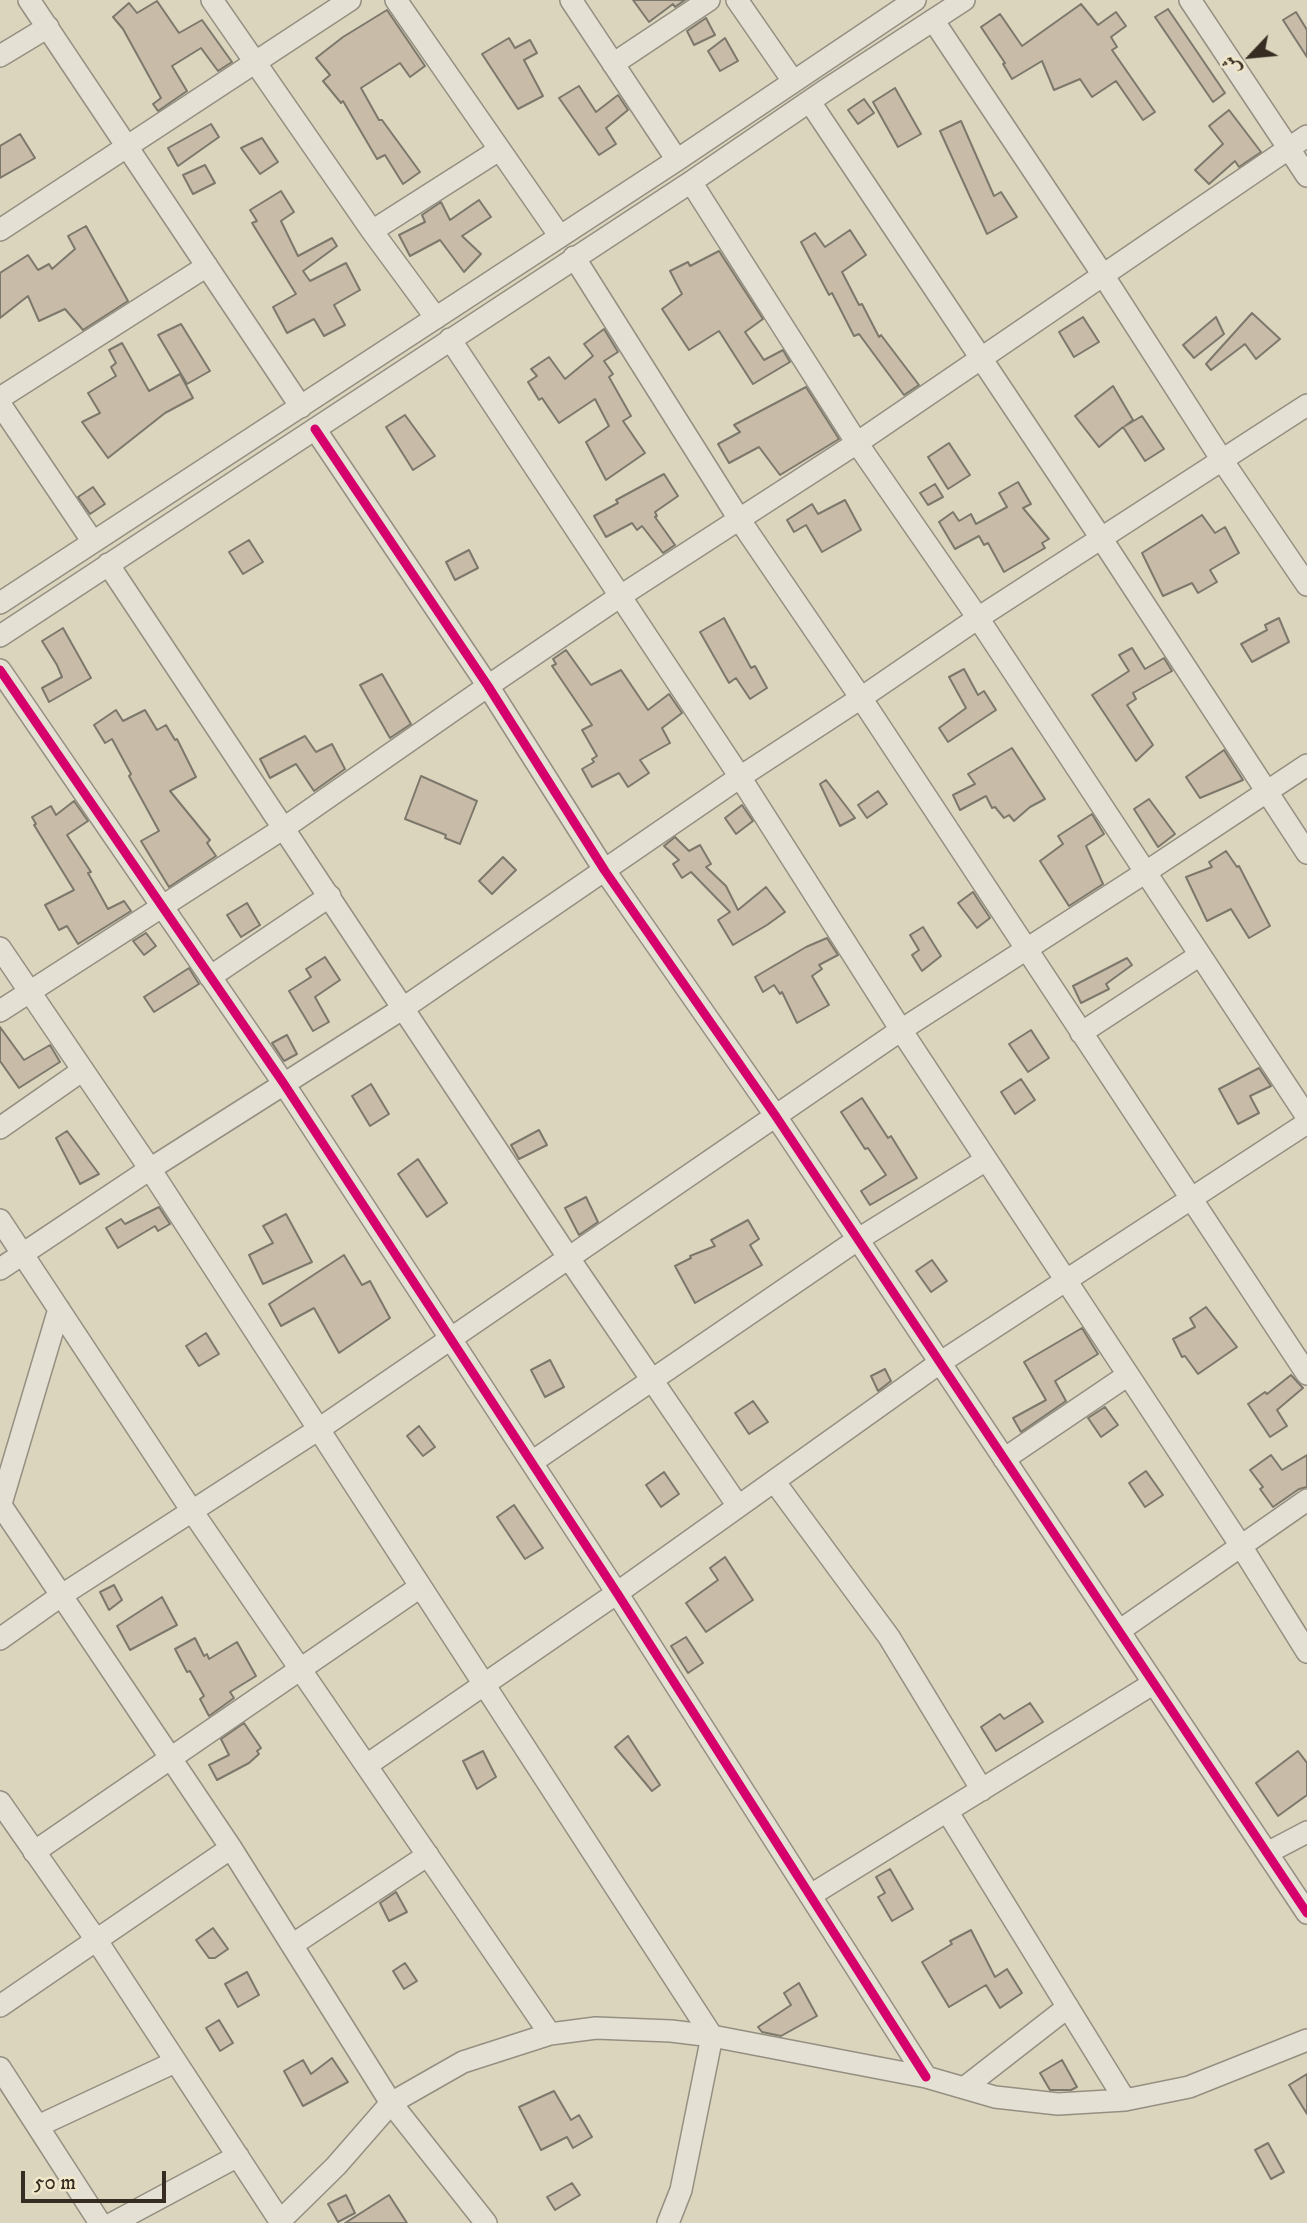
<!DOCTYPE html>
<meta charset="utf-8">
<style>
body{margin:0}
#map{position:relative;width:1307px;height:2223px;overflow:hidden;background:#dcd5be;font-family:"IM FELL DW Pica",Amiri,serif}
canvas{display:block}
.north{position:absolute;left:1216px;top:21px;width:70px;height:70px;-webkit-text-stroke:5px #f1e8cc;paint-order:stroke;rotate:244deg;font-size:19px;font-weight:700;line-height:28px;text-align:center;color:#372c21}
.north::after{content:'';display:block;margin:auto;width:24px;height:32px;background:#372c21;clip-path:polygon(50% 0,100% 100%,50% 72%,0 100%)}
.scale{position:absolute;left:21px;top:2171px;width:145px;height:32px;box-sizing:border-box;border:4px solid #372c21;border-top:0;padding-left:9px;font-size:21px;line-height:24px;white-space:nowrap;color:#372c21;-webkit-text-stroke:5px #f1e8cc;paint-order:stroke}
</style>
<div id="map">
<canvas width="1307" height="2223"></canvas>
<div class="north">ش</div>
<div class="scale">50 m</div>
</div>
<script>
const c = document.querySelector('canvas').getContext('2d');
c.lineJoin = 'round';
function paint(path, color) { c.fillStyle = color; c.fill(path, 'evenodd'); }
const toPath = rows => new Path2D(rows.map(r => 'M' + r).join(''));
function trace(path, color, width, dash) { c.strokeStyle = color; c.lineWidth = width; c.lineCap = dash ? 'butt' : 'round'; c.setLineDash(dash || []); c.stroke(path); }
const building = toPath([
 [633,0,685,0,675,7,673,4,649,22,633,0],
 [157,1,179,33,202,20,232,62,218,71,201,48,172,66,187,91,158,111,153,104,161,98,123,29,113,17,129,3,137,13,157,1],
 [1081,4,1098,25,1116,12,1126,26,1111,37,1117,47,1112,50,1155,112,1143,120,1116,81,1092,97,1080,79,1054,90,1042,61,1012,79,1003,64,1005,63,981,27,1000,14,1022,46,1081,4],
 [1168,9,1225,93,1213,102,1155,17,1168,9],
 [387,10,425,66,410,77,400,63,361,88,379,120,382,120,420,172,403,184,385,155,377,159,343,101,341,103,323,81,330,75,316,58,343,37,387,10],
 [1296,12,1307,30,1307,57,1283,20,1296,12],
 [706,18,715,35,694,45,687,31,706,18],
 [509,38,515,48,530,40,537,53,524,60,543,96,518,109,482,54,509,38],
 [725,38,738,61,720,71,708,51,725,38],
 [579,86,596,112,618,95,628,110,606,128,616,144,599,155,559,98,579,86],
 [895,88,921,134,898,147,873,102,895,88],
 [864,99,874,113,858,124,848,110,864,99],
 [1229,110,1261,152,1239,167,1235,161,1209,184,1195,170,1223,144,1209,126,1229,110],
 [961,121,994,196,1001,192,1017,217,987,234,940,131,961,121],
 [211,124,219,137,178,166,168,148,211,124],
 [20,134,35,158,0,178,0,146,20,134],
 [262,138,278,162,260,174,241,148,262,138],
 [205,165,215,183,193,194,183,175,205,165],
 [281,191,294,212,281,221,298,256,332,238,337,246,303,271,310,281,346,263,360,290,334,305,345,325,324,336,314,319,287,333,273,307,296,294,252,223,257,221,250,210,281,191],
 [479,200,491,217,462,236,481,254,464,272,440,240,410,256,399,235,425,222,422,215,441,202,450,220,479,200],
 [86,226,128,301,83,330,65,309,39,321,28,296,0,318,0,273,28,255,38,270,49,264,52,269,75,249,68,236,86,226],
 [850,230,866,255,842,272,859,305,862,304,879,337,881,335,919,385,904,395,859,334,854,336,832,293,829,295,801,242,815,233,825,247,850,230],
 [719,251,763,319,745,332,764,360,783,350,790,362,753,384,719,331,689,350,662,309,682,294,670,271,688,262,690,266,719,251],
 [1252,313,1280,339,1256,359,1245,344,1211,370,1206,364,1252,313],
 [1083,317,1099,342,1074,357,1059,332,1083,317],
 [1216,317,1224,334,1194,358,1183,345,1216,317],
 [181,324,210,371,187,384,158,335,181,324],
 [604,329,618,352,604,361,613,374,609,377,631,416,623,421,645,453,606,480,586,442,609,426,595,399,559,423,542,398,539,400,528,382,537,376,531,369,549,357,565,379,593,356,584,344,604,329],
 [122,343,149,391,180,374,193,398,165,413,108,458,82,422,100,413,88,393,116,376,111,367,116,363,109,350,122,343],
 [1113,386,1133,420,1125,426,1142,416,1164,449,1145,461,1123,427,1099,447,1075,416,1113,386],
 [806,387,839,439,780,475,759,447,729,463,718,444,740,432,734,425,806,387],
 [405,415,435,456,413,470,386,427,405,415],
 [949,443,970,475,948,489,928,457,949,443],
 [664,474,678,496,655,512,657,516,655,517,675,545,663,553,642,526,637,530,632,523,606,537,594,516,618,503,616,500,664,474],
 [1018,482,1031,504,1023,508,1049,539,1042,543,1045,548,1004,572,988,543,984,545,979,536,955,549,939,522,953,512,959,521,971,514,976,524,1007,507,999,493,1018,482],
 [935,484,943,497,928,505,920,493,935,484],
 [93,487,105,504,90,514,78,497,93,487],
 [845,500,861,530,822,552,806,525,794,532,787,520,812,504,818,514,845,500],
 [1202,515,1215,533,1225,527,1239,553,1210,570,1217,582,1198,593,1192,583,1163,596,1142,553,1202,515],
 [249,540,263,562,243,574,229,552,249,540],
 [469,550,478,568,455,580,446,562,469,550],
 [724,618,751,668,755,666,767,688,750,699,736,678,729,683,700,632,724,618],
 [1279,618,1289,642,1252,662,1241,644,1267,630,1265,625,1279,618],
 [63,628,91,678,49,702,42,688,62,677,57,665,42,641,63,628],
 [1132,648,1145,669,1164,658,1172,671,1133,693,1136,699,1127,705,1153,745,1136,761,1092,695,1129,671,1119,655,1132,648],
 [566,650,591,685,621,670,648,710,669,694,682,713,662,728,670,743,640,760,649,773,628,787,619,773,592,787,582,769,594,762,592,759,597,756,582,730,592,725,552,666,556,664,553,659,566,650],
 [964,669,978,695,984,691,996,710,948,742,939,728,966,708,949,677,964,669],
 [382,674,411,724,390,738,360,685,382,674],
 [116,710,123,721,145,710,157,730,166,725,175,740,177,739,196,777,170,791,210,840,207,843,216,856,169,887,141,841,159,831,129,776,131,774,112,739,105,743,94,725,116,710],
 [305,736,316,752,332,744,345,769,314,791,296,764,270,778,260,759,305,736],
 [1012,748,1045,799,1030,807,1014,821,1009,815,1004,818,995,807,992,808,986,796,960,810,953,795,975,784,968,774,1012,748],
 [1224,750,1243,780,1200,798,1186,777,1224,750],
 [421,776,477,801,460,844,445,838,446,835,405,819,421,776],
 [826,780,855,818,840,826,820,784,826,780],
 [878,791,887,804,867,818,858,805,878,791],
 [1149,799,1175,834,1158,847,1134,809,1149,799],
 [74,801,88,821,67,835,91,872,88,873,108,909,124,901,131,911,78,944,67,926,59,930,45,905,74,890,34,825,36,824,32,817,51,806,56,815,74,801],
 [742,805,753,821,736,834,725,818,742,805],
 [1092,814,1104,834,1086,846,1103,884,1069,906,1040,861,1063,844,1058,836,1092,814],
 [675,837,689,851,700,845,711,864,706,867,726,886,738,910,766,887,785,912,767,925,733,945,718,920,730,912,691,872,682,878,673,864,679,860,664,846,675,837],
 [1226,851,1237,867,1239,866,1270,926,1249,938,1231,909,1207,921,1186,877,1212,867,1209,862,1226,851],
 [503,857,516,870,492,894,479,881,503,857],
 [973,892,990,918,977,928,958,903,973,892],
 [247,903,260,925,241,937,227,915,247,903],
 [923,927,941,956,922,971,912,955,919,950,910,935,923,927],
 [146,933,156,946,144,955,133,941,146,933],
 [827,938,838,955,819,965,822,969,812,976,829,1005,797,1023,782,992,780,994,774,985,763,992,755,977,806,947,827,938],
 [325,957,340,980,315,997,329,1022,313,1031,289,991,311,977,306,969,325,957],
 [1127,958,1132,965,1106,984,1109,989,1081,1003,1073,986,1127,958],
 [189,968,199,984,154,1012,144,997,189,968],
 [0,1027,24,1060,50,1045,60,1062,19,1088,0,1061,0,1027],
 [1031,1030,1049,1058,1028,1072,1009,1044,1031,1030],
 [287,1035,297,1054,284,1061,272,1043,287,1035],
 [1259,1068,1271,1086,1250,1096,1259,1113,1238,1124,1219,1089,1259,1068],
 [1021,1079,1035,1100,1015,1114,1001,1092,1021,1079],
 [371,1084,389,1114,370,1126,352,1096,371,1084],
 [862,1098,888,1138,891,1136,917,1178,870,1205,861,1191,886,1175,868,1148,865,1149,841,1112,862,1098],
 [539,1130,547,1145,519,1159,511,1145,539,1130],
 [67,1131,99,1174,80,1184,56,1138,67,1131],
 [418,1159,447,1203,427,1217,398,1174,418,1159],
 [586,1197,598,1222,579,1235,565,1208,586,1197],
 [159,1207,170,1224,158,1231,155,1226,118,1248,106,1228,121,1219,125,1224,159,1207],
 [286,1214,312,1262,263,1284,249,1255,273,1243,263,1226,286,1214],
 [748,1220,759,1239,750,1245,762,1265,695,1303,675,1266,691,1258,690,1256,715,1246,711,1240,748,1220],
 [344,1255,362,1285,370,1281,390,1318,339,1353,314,1308,281,1326,269,1304,344,1255],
 [932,1260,947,1281,931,1292,916,1271,932,1260],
 [1206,1307,1237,1347,1198,1374,1185,1356,1182,1357,1173,1339,1195,1327,1190,1318,1206,1307],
 [1082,1328,1098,1354,1055,1381,1066,1401,1021,1432,1013,1418,1046,1400,1024,1362,1082,1328],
 [206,1333,219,1354,199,1366,186,1346,206,1333],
 [550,1360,564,1387,545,1397,531,1370,550,1360],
 [885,1369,891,1381,878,1391,871,1376,885,1369],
 [1291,1375,1303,1388,1277,1410,1287,1426,1270,1437,1248,1404,1265,1392,1267,1394,1291,1375],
 [753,1401,768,1422,749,1434,735,1413,753,1401],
 [1105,1407,1118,1425,1101,1437,1088,1418,1105,1407],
 [419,1426,435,1447,423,1456,407,1436,419,1426],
 [1271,1455,1282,1470,1307,1455,1307,1487,1299,1489,1273,1507,1260,1489,1263,1487,1250,1470,1271,1455],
 [1146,1471,1163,1495,1145,1507,1129,1483,1146,1471],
 [664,1472,679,1494,661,1507,646,1485,664,1472],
 [514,1505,543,1548,525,1559,497,1517,514,1505],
 [725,1557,753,1600,706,1632,686,1603,718,1580,710,1568,725,1557],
 [114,1585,122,1600,109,1610,100,1592,114,1585],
 [162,1597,177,1625,130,1650,117,1626,162,1597],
 [686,1637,703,1663,688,1673,671,1646,686,1637],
 [195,1638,204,1656,207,1654,209,1659,237,1642,256,1676,230,1692,234,1698,209,1716,200,1699,204,1696,190,1671,187,1672,175,1649,195,1638],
 [1030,1703,1043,1722,996,1751,981,1727,1000,1714,1004,1719,1030,1703],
 [244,1723,261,1748,257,1751,259,1754,249,1763,217,1780,209,1765,229,1755,221,1739,244,1723],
 [628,1736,660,1785,652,1791,615,1747,628,1736],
 [483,1751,496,1777,477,1789,463,1761,483,1751],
 [1298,1751,1307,1763,1307,1795,1278,1816,1256,1783,1298,1751],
 [890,1869,913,1909,892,1921,878,1897,885,1893,876,1877,890,1869],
 [396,1892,407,1912,389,1921,380,1903,396,1892],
 [213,1928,228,1949,215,1958,209,1958,196,1940,213,1928],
 [971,1930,995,1977,1007,1969,1022,1993,1000,2008,986,1985,949,2007,922,1962,952,1944,950,1941,971,1930],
 [405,1963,417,1981,404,1989,393,1971,405,1963],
 [247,1972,259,1995,238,2007,225,1984,247,1972],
 [799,1983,817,2016,781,2036,762,2032,758,2027,791,2005,784,1993,799,1983],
 [219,2020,233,2043,220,2051,206,2028,219,2020],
 [332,2058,348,2082,303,2106,284,2071,303,2060,311,2074,332,2058],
 [1062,2060,1077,2087,1071,2090,1050,2090,1040,2073,1062,2060],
 [1307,2074,1307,2114,1289,2085,1307,2074],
 [554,2091,571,2120,579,2115,592,2137,573,2148,567,2137,541,2150,519,2107,554,2091],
 [1268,2143,1284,2172,1271,2179,1255,2150,1268,2143],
 [572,2183,580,2195,555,2210,547,2197,572,2183],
 [346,2195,355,2213,338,2222,328,2204,346,2195],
 [389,2195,407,2223,345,2223,389,2195]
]);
paint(building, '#c8bba7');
trace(building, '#7d786c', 2);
const street = toPath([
 [29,0,301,407],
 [212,0,372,231,436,318],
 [396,0,559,235],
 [571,0,677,160],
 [737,0,793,81],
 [1190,0,1307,176],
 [933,20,1103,275,1222,460,1307,585],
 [0,56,48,27],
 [613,64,709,0],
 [810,102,1101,538,1307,853],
 [691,182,857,443,978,618,1307,1117],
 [0,230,350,0],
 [372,231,499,150],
 [574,257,739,519,861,698,1307,1374],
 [450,339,740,777,901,1030,1241,1546,1307,1652],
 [0,398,207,266],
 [0,404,93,542],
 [315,429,488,686,605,871,775,1115,1307,1913],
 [108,564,568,1257,738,1506],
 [0,603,677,160,915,0],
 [0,636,691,182,826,90,964,0],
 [0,670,284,1084,617,1593,926,2077],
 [0,948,150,1169,712,2036,681,2190,668,2223],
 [210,977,330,896],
 [0,1011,284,828,488,686,619,597,857,443,1307,136],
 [1081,1033,1200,955],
 [0,1128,83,1070],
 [0,1220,192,1511,550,2034],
 [0,1269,150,1169,402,1009,740,777,861,698,978,618,1307,405],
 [1004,1459,1128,1375],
 [532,1462,857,1240,986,1160],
 [774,1481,889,1637,982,1790],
 [0,1504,231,1848,391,2103,486,2223],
 [0,1507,59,1309],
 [1119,1631,1307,1500],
 [0,1639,62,1595,319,1429,901,1030,1146,872,1307,765],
 [367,1765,617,1593,938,1364,1307,1123],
 [0,1802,97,1941,280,2221],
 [947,1811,1125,2100],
 [34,1852,420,1587],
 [1267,1853,1307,1832],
 [811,1895,1154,1683],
 [292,1945,428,1855],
 [0,2006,231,1848],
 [0,2068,100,2223],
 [964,2088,1068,2007],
 [38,2126,175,2062],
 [113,2223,238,2156],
 [281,2223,280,2221,336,2166,391,2103,463,2062,550,2034,596,2028,671,2031,712,2036,926,2077,995,2097,1058,2104,1125,2100,1189,2087,1307,2040]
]);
trace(street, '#948f81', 24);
trace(street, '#e4e0d4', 21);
trace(toPath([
 [315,429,488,686,605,871,775,1115,1307,1913],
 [0,670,284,1084,617,1593,926,2077]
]), '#d6006c', 9);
</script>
